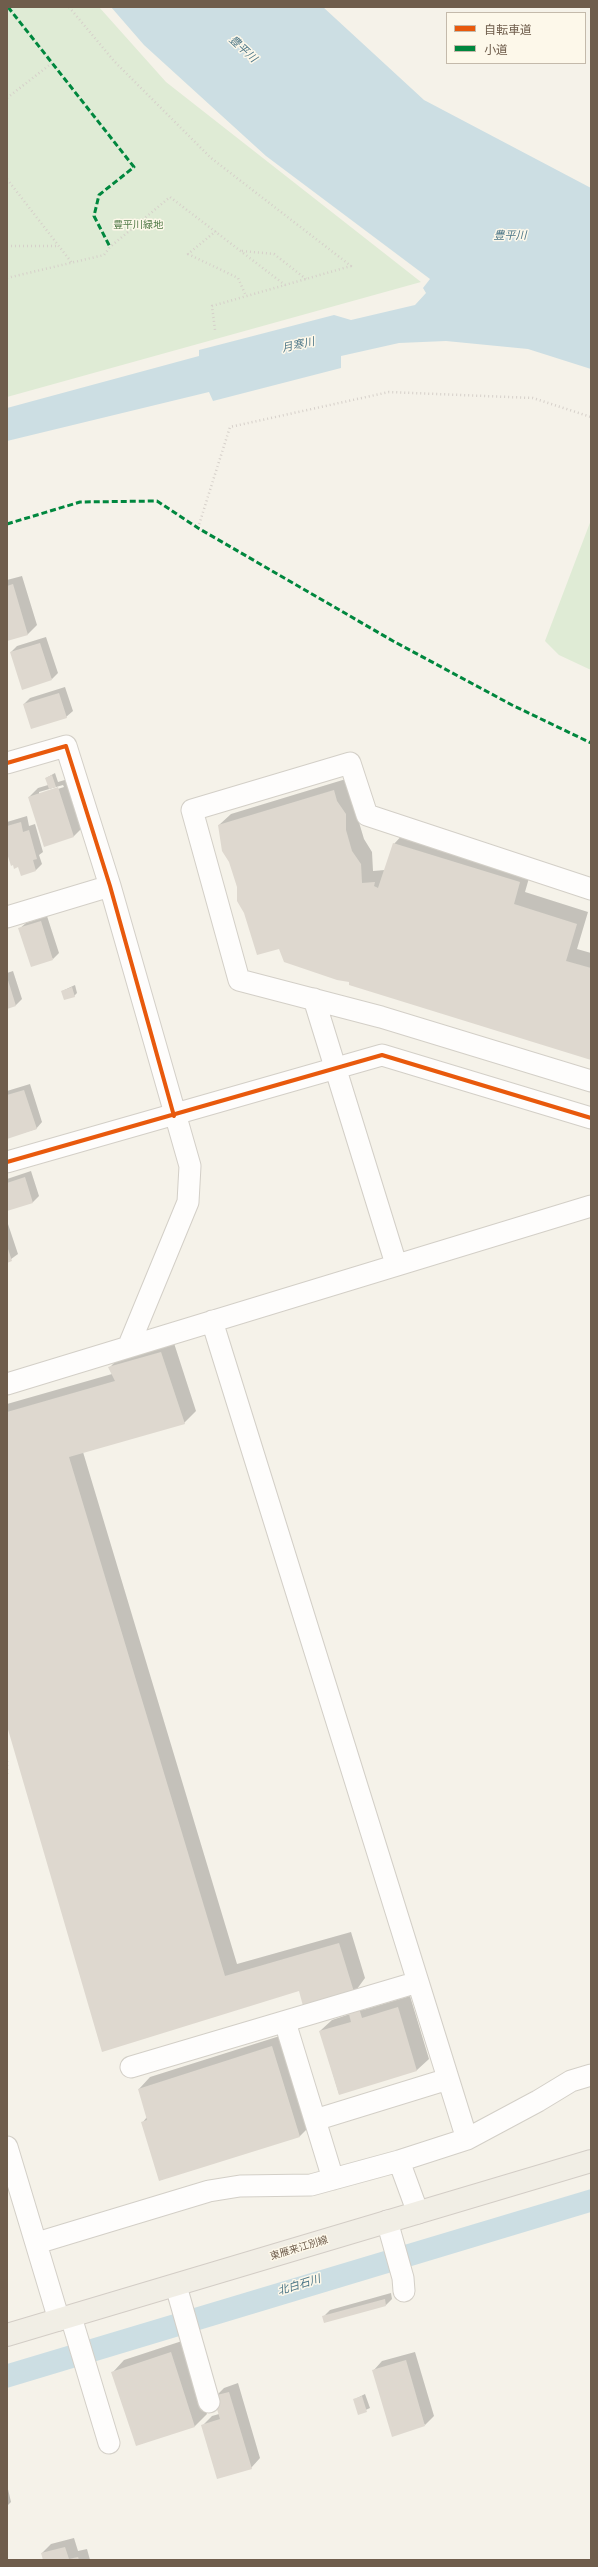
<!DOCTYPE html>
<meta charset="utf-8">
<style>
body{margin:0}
#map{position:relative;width:598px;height:2567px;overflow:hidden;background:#f5f2e9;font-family:"Asap Condensed","Noto Sans JP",sans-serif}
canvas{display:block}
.frame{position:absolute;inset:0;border:8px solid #6f5d4c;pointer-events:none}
.legend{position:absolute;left:446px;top:12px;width:140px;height:52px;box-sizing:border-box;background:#fdf8ea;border:1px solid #c4baab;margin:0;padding:5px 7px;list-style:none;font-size:12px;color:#6f5d4c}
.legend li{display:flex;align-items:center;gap:8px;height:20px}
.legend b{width:20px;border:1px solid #c4baab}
</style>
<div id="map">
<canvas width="598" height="2567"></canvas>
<div class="frame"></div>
<ul class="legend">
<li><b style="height:5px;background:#e8590c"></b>自転車道</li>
<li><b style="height:5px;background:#00873e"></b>小道</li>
</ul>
</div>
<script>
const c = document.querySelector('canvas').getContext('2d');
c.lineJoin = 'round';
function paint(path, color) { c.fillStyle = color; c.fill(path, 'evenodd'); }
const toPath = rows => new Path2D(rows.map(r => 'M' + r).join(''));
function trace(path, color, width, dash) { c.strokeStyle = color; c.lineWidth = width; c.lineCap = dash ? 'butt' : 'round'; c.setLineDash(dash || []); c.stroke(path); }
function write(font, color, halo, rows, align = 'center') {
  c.font = font + ' "Asap Condensed","Noto Sans JP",sans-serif'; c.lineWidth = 3; c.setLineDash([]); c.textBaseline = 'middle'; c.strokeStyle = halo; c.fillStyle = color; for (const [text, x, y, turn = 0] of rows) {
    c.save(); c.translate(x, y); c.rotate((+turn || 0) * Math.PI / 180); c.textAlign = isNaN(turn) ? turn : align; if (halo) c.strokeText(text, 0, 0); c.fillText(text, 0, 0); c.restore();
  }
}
paint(toPath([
 [7,7,99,7,166,82,421,282,7,397],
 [591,520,591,670,559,655,545,641]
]), '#dfebd5');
paint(toPath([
 [111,7,323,7,424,100,591,188,591,369,528,349,446,341,399,343,341,356,341,368,213,401,209,392,7,441,7,408,199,356,199,350,334,315,351,320,415,305,426,293,423,288,430,279,266,156,144,45],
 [591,2189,591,2212,7,2388,7,2364]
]), '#ccdee3');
paint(toPath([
 [22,576,37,625,28,634,7,640,7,580],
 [46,637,58,673,52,679,11,652,17,646],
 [65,687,73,711,66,717,24,704,30,698],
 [55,773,58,782,68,779,83,827,74,836,44,845,29,797,38,788,48,785,46,778],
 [63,785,64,787,39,795,39,792],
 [346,779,364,839,372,852,373,871,385,870,394,844,405,832,531,871,525,892,588,912,577,949,591,953,591,1059,350,981,280,948,238,886,219,825,231,814],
 [27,816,29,826,35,824,43,852,39,855,42,864,36,870,19,866,7,853,7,822],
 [47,916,59,953,53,959,19,929,26,923],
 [13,971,22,999,16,1005,7,1008,7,973],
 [75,985,77,993,74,996,62,991],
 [30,1084,42,1122,36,1129,7,1138,7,1091],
 [31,1171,39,1196,33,1202,7,1210,7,1179],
 [7,1221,18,1254,7,1262],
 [173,1340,196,1411,184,1423,83,1452,237,1964,351,1932,365,1978,357,1989,304,2004,300,1990,103,2050,7,1722,7,1404,112,1374,109,1368,121,1356],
 [357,1991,363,2010,410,1996,429,2059,417,2070,339,2094,320,2031,332,2020,350,2014],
 [283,2035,312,2124,300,2136,160,2180,142,2123,147,2117,139,2089,150,2077],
 [391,2293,392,2299,386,2305,324,2316,330,2310],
 [182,2341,207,2414,195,2426,137,2445,113,2372,124,2360],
 [415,2352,434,2416,425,2425,373,2371,382,2361],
 [238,2383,260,2458,251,2468,203,2425,212,2416,219,2414,215,2397,224,2388],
 [365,2394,370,2408,359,2413,355,2399],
 [7,2485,11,2502,7,2506],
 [74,2538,78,2551,87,2549,90,2560,44,2560,42,2553,51,2544]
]), '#0003');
paint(toPath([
 [13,584,28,635,7,641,7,586],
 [40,643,52,680,22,690,10,652],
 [59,693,67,718,31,729,23,704],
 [52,775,56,787,49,789,45,778],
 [58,787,74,837,44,847,28,797],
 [334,790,337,801,346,814,346,830,352,851,361,864,362,883,375,882,374,886,378,888,393,843,520,882,514,904,577,924,566,961,591,968,591,1060,349,985,349,982,337,980,284,962,279,949,257,955,244,913,237,901,237,887,229,862,222,851,218,825],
 [21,822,23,832,29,830,37,859,33,860,36,871,21,876,18,867,14,869,13,865,11,866,7,853,7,826],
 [41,921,53,960,31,967,18,928],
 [7,977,16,1006,7,1009],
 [72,987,75,997,64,1000,61,991],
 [24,1090,37,1129,7,1139,7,1095],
 [25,1177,33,1203,7,1211,7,1183],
 [7,1246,12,1261,7,1263],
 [161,1352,185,1424,69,1457,225,1976,339,1943,362,2018,398,2007,417,2071,339,2095,319,2031,351,2022,344,1994,303,2006,299,1991,102,2052,7,1726,7,1412,115,1381,108,1367],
 [272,2046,300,2137,159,2181,141,2122,147,2120,138,2089],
 [385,2299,386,2306,324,2323,322,2316],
 [171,2352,195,2427,136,2446,111,2372],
 [406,2360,425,2426,392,2437,372,2370],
 [229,2392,252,2469,217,2479,201,2425,220,2419,213,2396],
 [362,2396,367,2412,358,2415,353,2399],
 [65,2547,69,2559,78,2557,79,2560,43,2560,41,2553]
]), '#ded8cf');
const minor = toPath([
 [7,763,66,746,110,886,190,1166,188,1202,129,1345],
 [591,889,367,815,350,763,192,810,239,980,381,1017,591,1081],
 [7,917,110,886],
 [314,999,396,1264],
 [7,1162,382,1055,591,1118],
 [212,1321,467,2139],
 [7,1384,591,1206],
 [285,2022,333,2179],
 [131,2067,418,1982],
 [315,2120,448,2079],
 [7,2147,59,2320],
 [399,2161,418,2213],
 [387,2221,403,2278,404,2291],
 [37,2243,209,2191,240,2186,311,2185,399,2161,467,2139,538,2101,571,2081,591,2075],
 [176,2286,209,2402],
 [71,2317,109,2443]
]);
const major = toPath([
 [7,2335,591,2161]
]);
trace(minor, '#d3cfc7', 23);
trace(major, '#d3cdc6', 24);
trace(toPath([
 [69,7,114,61,211,158,351,266,212,306,215,330],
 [7,98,52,63],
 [7,179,72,263],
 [216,231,188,254,238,278,246,296],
 [7,246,58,246],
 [242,251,274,254,306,279],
 [7,278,104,255,110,247,170,197,285,285],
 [198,528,230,427,389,392,533,398,591,417],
 [7,1761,7,1777]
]), '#d6d0ca', 2.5, [1, 3]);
trace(minor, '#fefdfc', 21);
trace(major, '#f1eee5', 22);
trace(toPath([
 [8,7,134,167,99,195,94,216,110,247],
 [7,524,80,502,157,501,198,528,393,641,512,705,591,743]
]), '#00873e', 3, [6, 3]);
trace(toPath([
 [7,763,66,746,110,886,174,1116],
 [7,1162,382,1055,591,1118]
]), '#e8590c', 4);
write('10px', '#517a48', '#fdf8ea', [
 ["豊平川緑地",138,225]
]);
write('10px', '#6f5d4c', '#fdf8ea', [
 ["東雁来江別線",299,2248,-17]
]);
write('italic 11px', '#4c7687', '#fdf8ea', [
 ["豊平川",243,49,43],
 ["豊平川",510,236],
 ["月寒川",298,345,-13],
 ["北白石川",299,2285,-17]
]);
</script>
